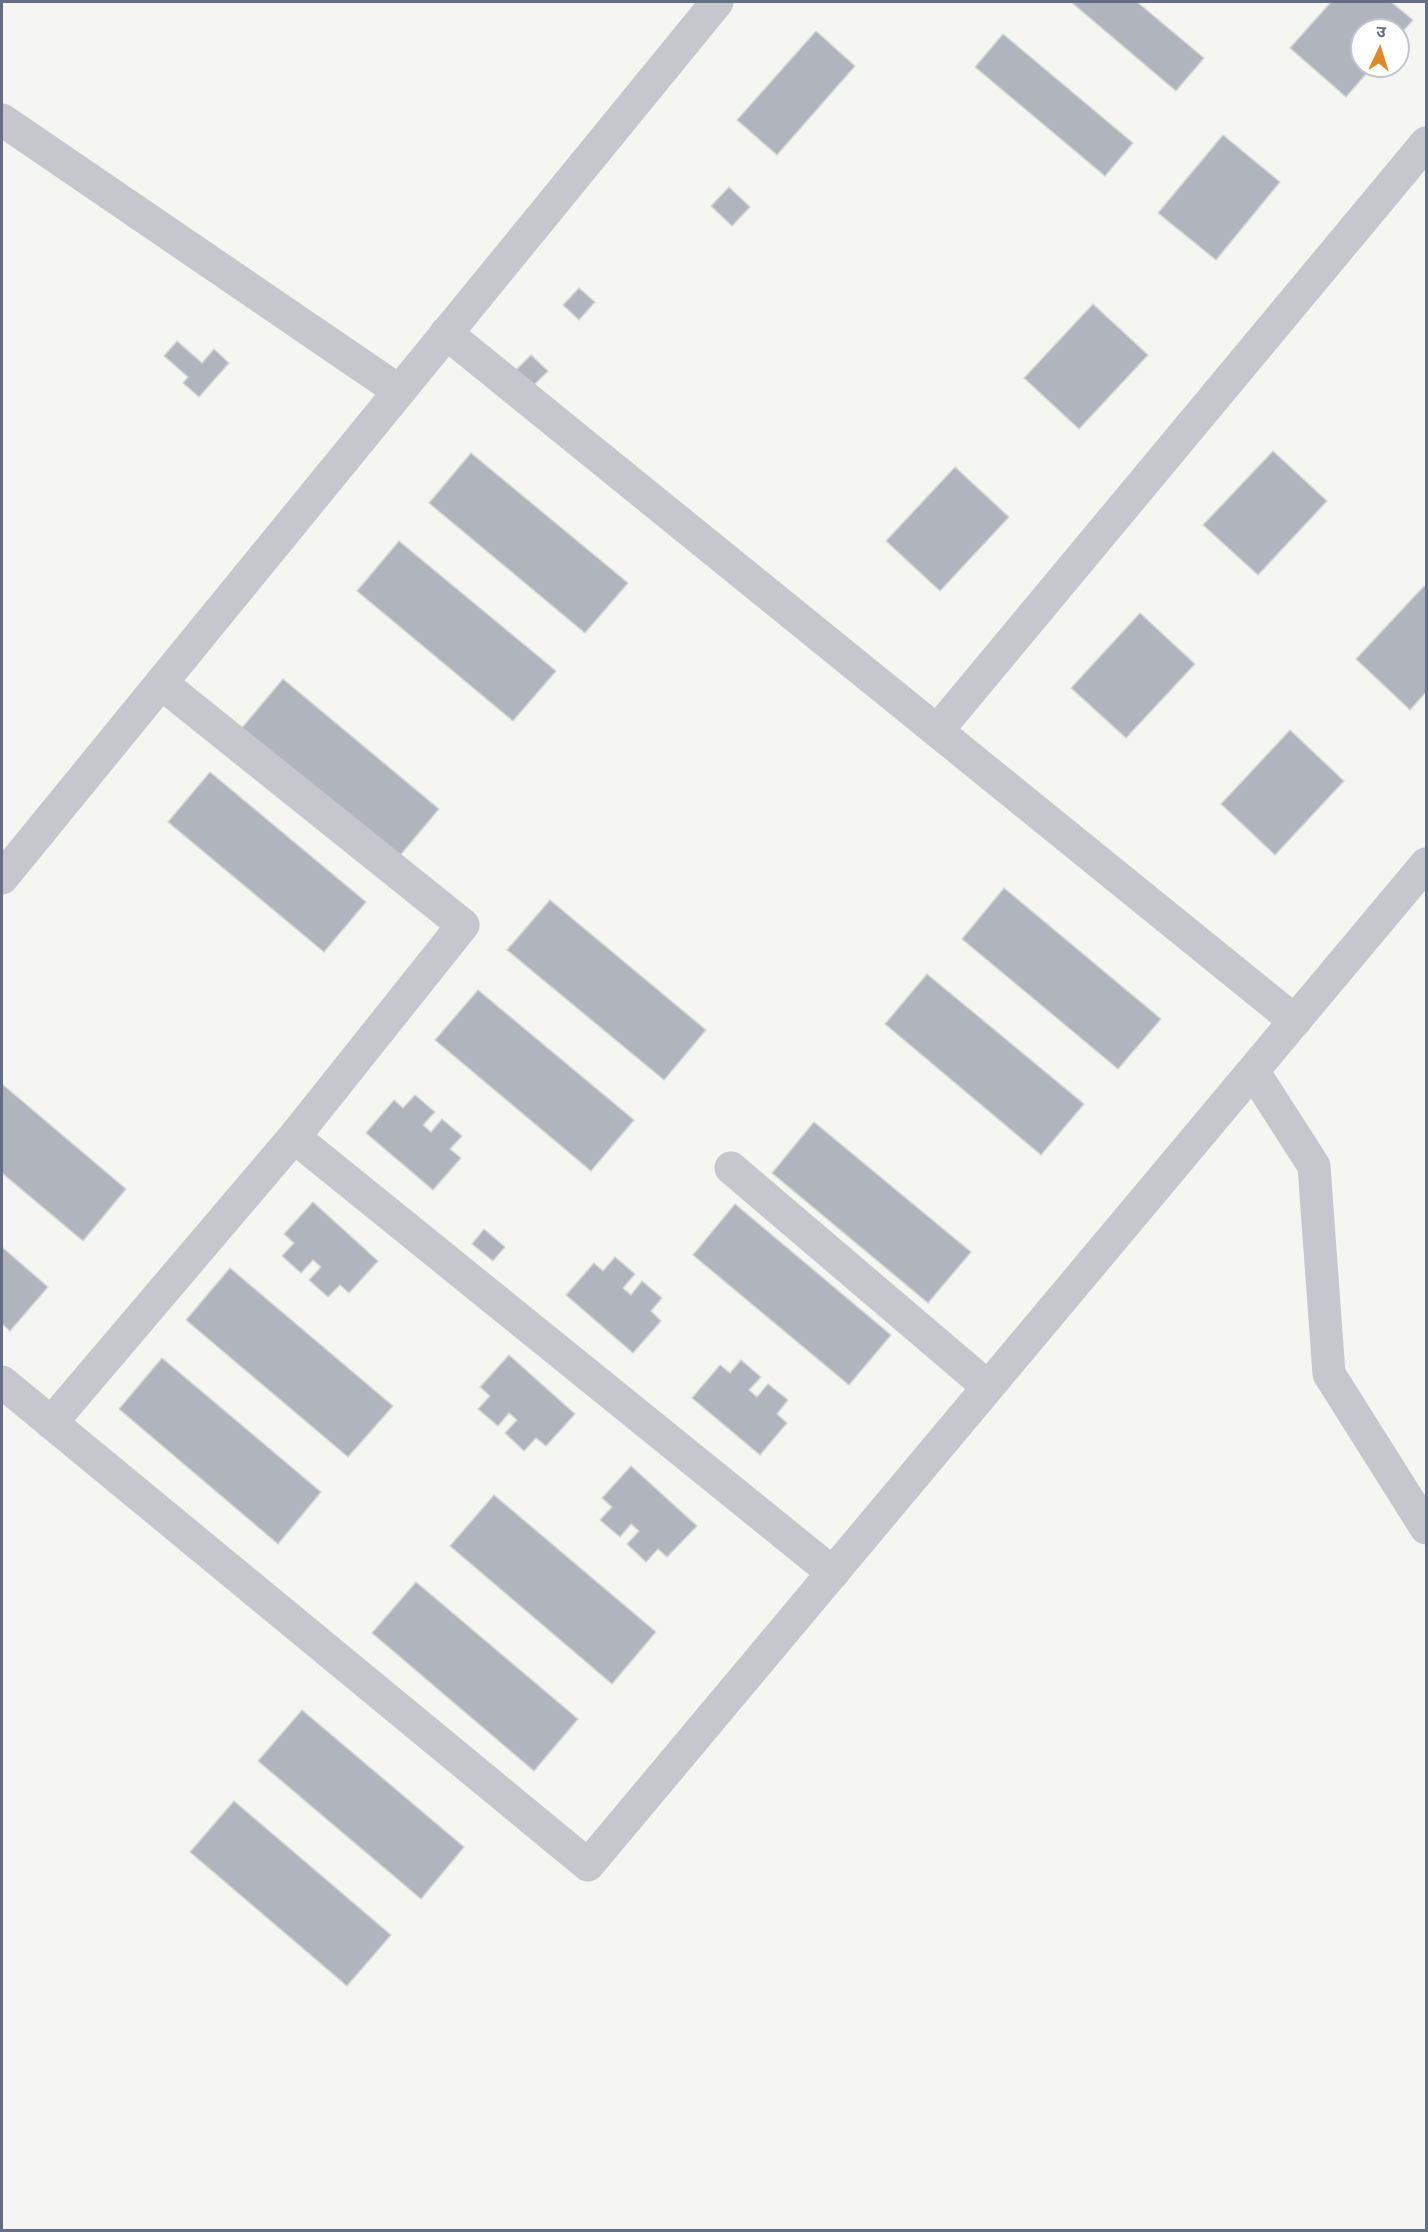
<!DOCTYPE html>
<meta charset="utf-8">
<style>
body{margin:0}
#map{position:relative;width:1428px;height:2232px;overflow:hidden;background:#f5f6f2;font-family:"Source Sans 3","Noto Sans Devanagari",sans-serif}
canvas{display:block}
.frame{position:absolute;inset:0;border:3px solid #656d82;pointer-events:none}
.north{position:absolute;left:1350px;top:18px;width:60px;height:60px;box-sizing:border-box;background:#fff;border:2px solid #c1c5cd;border-radius:50%;rotate:4deg;font-size:16px;font-weight:700;line-height:24px;text-align:center;color:#656d82}
.north::after{content:'';display:block;margin:auto;width:21px;height:27px;background:#de892a;clip-path:polygon(50% 0,100% 100%,50% 72%,0 100%)}
</style>
<div id="map">
<canvas width="1428" height="2232"></canvas>
<div class="frame"></div>
<div class="north">उ</div>
</div>
<script>
const c = document.querySelector('canvas').getContext('2d');
c.lineJoin = 'round';
function paint(path, color) { c.fillStyle = color; c.fill(path, 'evenodd'); }
const toPath = rows => new Path2D(rows.map(r => 'M' + r).join(''));
function trace(path, color, width, dash) { c.strokeStyle = color; c.lineWidth = width; c.lineCap = dash ? 'butt' : 'round'; c.setLineDash(dash || []); c.stroke(path); }
const building = toPath([
 [1071,2,1137,2,1204,58,1176,91,1071,2],
 [1331,2,1391,2,1413,20,1398,37,1398,30,1362,30,1362,66,1373,66,1346,97,1290,48,1331,2],
 [816,31,855,66,777,155,737,120,816,31],
 [1003,34,1133,143,1105,176,975,67,1003,34],
 [1223,135,1280,182,1216,260,1158,213,1223,135],
 [729,187,750,207,732,226,711,206,729,187],
 [579,288,595,302,579,320,563,305,579,288],
 [1093,304,1148,355,1079,429,1024,378,1093,304],
 [177,341,202,363,214,349,229,363,199,397,183,383,188,377,164,356,177,341],
 [531,355,548,371,532,387,515,371,531,355],
 [1273,451,1327,501,1258,575,1203,525,1273,451],
 [471,453,628,583,585,633,429,503,471,453],
 [955,467,1009,517,940,591,886,541,955,467],
 [399,541,556,671,513,721,357,591,399,541],
 [1424,586,1426,588,1426,692,1410,710,1356,659,1424,586],
 [1140,613,1195,664,1126,738,1071,688,1140,613],
 [283,679,439,809,397,859,241,729,283,679],
 [1290,730,1344,781,1275,855,1221,804,1290,730],
 [210,772,366,902,324,952,168,822,210,772],
 [1004,888,1161,1019,1118,1069,962,939,1004,888],
 [550,900,706,1030,664,1080,507,950,550,900],
 [927,974,1084,1104,1041,1155,885,1024,927,974],
 [478,990,634,1120,591,1171,435,1040,478,990],
 [2,1084,126,1189,83,1241,2,1173,2,1084],
 [415,1095,435,1112,423,1125,431,1132,442,1119,462,1136,450,1149,461,1158,433,1190,366,1133,394,1100,403,1108,415,1095],
 [814,1122,971,1252,928,1303,772,1173,814,1122],
 [313,1202,378,1261,349,1293,340,1285,328,1297,309,1280,321,1267,313,1260,301,1273,282,1256,294,1243,284,1234,313,1202],
 [735,1204,891,1335,849,1385,693,1255,735,1204],
 [484,1229,505,1247,493,1261,472,1244,484,1229],
 [2,1247,48,1287,10,1331,2,1324,2,1247],
 [615,1257,635,1274,623,1288,631,1295,642,1281,662,1298,651,1311,661,1321,633,1353,566,1295,594,1263,603,1271,615,1257],
 [230,1268,393,1406,348,1457,186,1320,230,1268],
 [509,1355,575,1414,546,1446,536,1438,524,1451,505,1433,517,1420,509,1413,498,1426,478,1409,490,1396,480,1387,509,1355],
 [162,1358,321,1492,278,1544,119,1409,162,1358],
 [741,1360,761,1377,749,1390,757,1397,768,1384,788,1400,777,1414,787,1423,760,1455,692,1398,720,1365,730,1373,741,1360],
 [631,1466,697,1526,667,1557,658,1549,646,1562,627,1544,639,1531,631,1524,620,1537,600,1520,612,1507,602,1498,631,1466],
 [494,1495,656,1632,612,1684,450,1546,494,1495],
 [416,1582,578,1719,534,1771,372,1633,416,1582],
 [302,1710,464,1847,421,1899,258,1761,302,1710],
 [234,1801,391,1935,347,1986,190,1852,234,1801]
]);
paint(building, '#b0b4bc');
trace(building, '#d6d7d5', 1.5);
trace(toPath([
 [2,120,399,391],
 [446,333,1295,1021],
 [161,683,463,925,294,1137],
 [937,731,1426,143],
 [2,878,717,2],
 [1253,1071,1314,1166,1329,1374,1426,1528],
 [731,1168,988,1387],
 [2,1382,588,1865,1426,864],
 [51,1423,294,1137,833,1573]
]), '#c6c7cc', 33);
</script>
